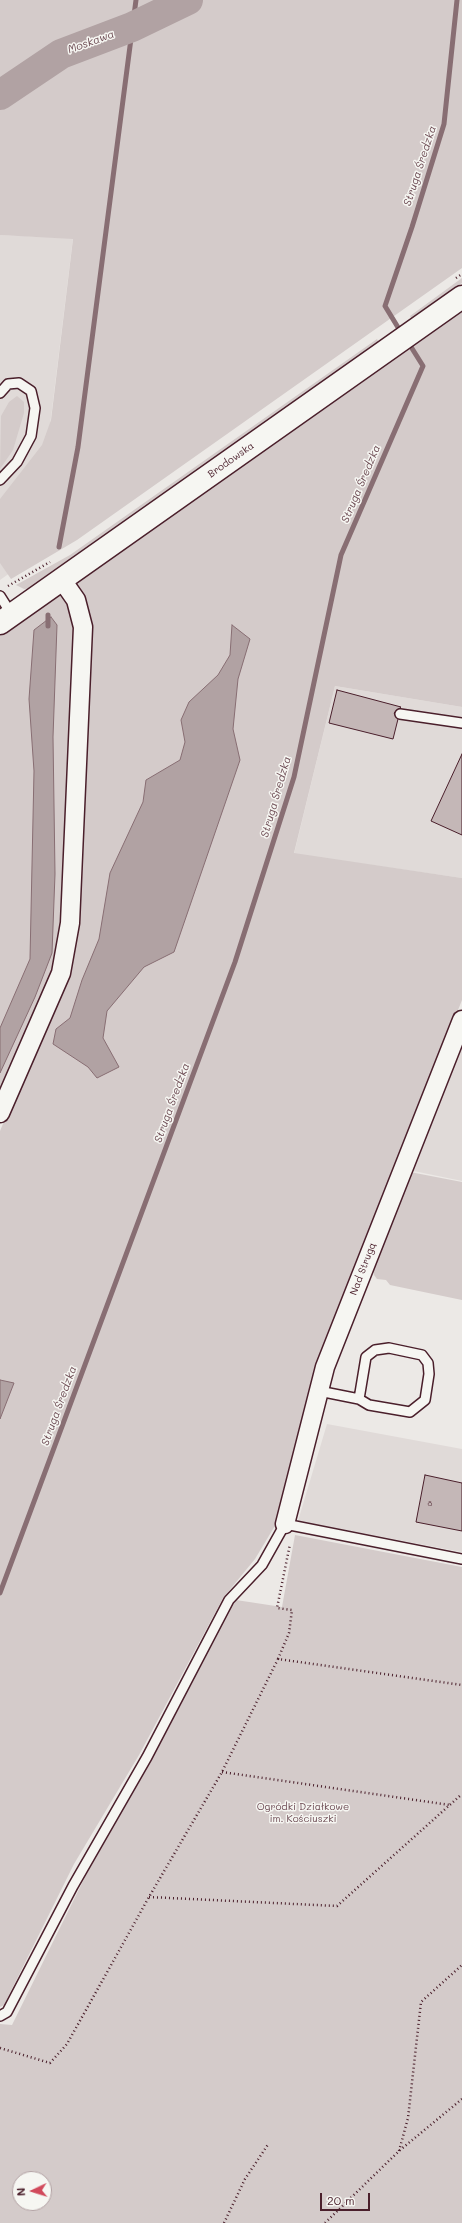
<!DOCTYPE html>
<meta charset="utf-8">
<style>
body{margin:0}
#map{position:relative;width:462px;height:2223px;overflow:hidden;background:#ece9e6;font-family:Mali,sans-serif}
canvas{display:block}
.north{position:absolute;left:12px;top:2171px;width:40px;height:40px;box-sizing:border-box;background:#f6f6f2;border:1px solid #b1a0a2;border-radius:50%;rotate:266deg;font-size:11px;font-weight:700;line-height:16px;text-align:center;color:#4a1f2b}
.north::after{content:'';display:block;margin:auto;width:14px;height:18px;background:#d1495b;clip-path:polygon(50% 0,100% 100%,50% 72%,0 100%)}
.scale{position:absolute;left:320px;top:2193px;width:50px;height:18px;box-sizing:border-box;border:2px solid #4a1f2b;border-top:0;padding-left:5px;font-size:12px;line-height:14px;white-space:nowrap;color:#4a1f2b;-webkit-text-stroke:3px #f6f6f2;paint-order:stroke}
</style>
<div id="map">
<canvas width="462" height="2223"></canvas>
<div class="north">N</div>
<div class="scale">20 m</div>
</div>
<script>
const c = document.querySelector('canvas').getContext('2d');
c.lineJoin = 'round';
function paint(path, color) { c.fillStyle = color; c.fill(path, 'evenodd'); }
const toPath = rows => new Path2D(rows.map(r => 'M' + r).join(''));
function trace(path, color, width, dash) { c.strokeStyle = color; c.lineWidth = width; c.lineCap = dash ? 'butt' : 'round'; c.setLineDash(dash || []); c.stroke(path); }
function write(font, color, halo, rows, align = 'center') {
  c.font = font + ' Mali,sans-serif'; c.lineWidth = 3; c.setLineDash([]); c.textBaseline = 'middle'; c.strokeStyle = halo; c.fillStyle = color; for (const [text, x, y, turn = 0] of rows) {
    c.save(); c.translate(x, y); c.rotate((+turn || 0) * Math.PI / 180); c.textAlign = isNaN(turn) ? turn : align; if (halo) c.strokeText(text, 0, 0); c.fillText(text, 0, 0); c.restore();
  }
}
paint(toPath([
 [0,235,73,238,34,556,0,580],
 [335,686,462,707,462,878,294,854],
 [462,1038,462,1181,409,1170],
 [327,1424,462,1449,462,1552,298,1521]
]), '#e0dad8');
paint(toPath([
 [0,0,462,0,462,268,77,540,11,579,0,563,0,499,42,445,51,420,73,239,0,235],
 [462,278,462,283,411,318,410,316],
 [462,310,462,707,335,686,294,853,462,878,462,1000,318,1364,276,1524,255,1559,223,1598,139,1755,74,1864,4,2005,0,2007,0,1131,65,974,89,626,73,584,360,384],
 [377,339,378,341,367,351,32,588,24,589,16,585,70,555],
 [17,396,24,402,24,413,13,450,0,469,1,416,9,402],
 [61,595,68,600,73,613,75,676,60,954,0,1101,0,636],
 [410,1172,462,1182,462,1300,390,1285,386,1280,377,1279,374,1275,373,1270],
 [295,1535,462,1567,462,2223,0,2223,0,2024,12,2025,86,1875,151,1761,236,1600,282,1607],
 [20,2179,44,2179,44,2203,20,2203]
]), '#d4cbca');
const water = toPath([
 [51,617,57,625,53,737,55,874,52,953,35,997,0,1073,0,1028,30,959,34,771,29,699,34,630,51,617],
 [232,625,250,639,238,679,233,729,240,760,174,952,144,967,107,1011,103,1038,119,1067,97,1078,88,1067,53,1044,56,1029,70,1018,82,980,99,939,110,873,143,802,146,780,180,760,185,742,181,720,189,702,218,675,230,655,232,625],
 [0,1380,14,1383,0,1419,0,1380]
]);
paint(water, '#b1a2a3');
trace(water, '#886e73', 1);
trace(toPath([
 [402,334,385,306,412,227,444,124,457,0],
 [59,547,78,447,136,0],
 [48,626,48,615],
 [0,1593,235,962,294,777,341,555,423,366,408,342]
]), '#886e73', 5);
trace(toPath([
 [0,95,61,54,132,27,188,0]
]), '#b1a2a3', 30);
const building = toPath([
 [337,690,401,707,394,713,398,719,393,739,329,723,337,690],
 [462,754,462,835,431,821,462,754],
 [425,1475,462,1483,462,1531,416,1522,425,1475]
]);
paint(building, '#c4b7b7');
trace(building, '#4a1f2b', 1);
const service = toPath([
 [0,393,8,384,19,383,31,391,35,408,31,436,17,462,0,480],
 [0,596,12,615],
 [400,714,462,723],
 [319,1391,359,1399,369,1405,410,1412,425,1400,429,1374,428,1363,422,1355,389,1348,375,1350,366,1357,359,1399],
 [0,2016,7,2012,73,1886,147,1757,229,1600,262,1565,285,1524,462,1559]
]);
const minor = toPath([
 [0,1113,61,973,70,923,83,627,76,600,62,580],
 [285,1524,325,1367,462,1020]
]);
const tertiary = toPath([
 [0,623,462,297]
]);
trace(service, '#4a1f2b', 12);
trace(minor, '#4a1f2b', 21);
trace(tertiary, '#4a1f2b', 25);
trace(toPath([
 [456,278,462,274],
 [8,586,50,562],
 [278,1659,289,1633,292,1610,277,1608,290,1544],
 [222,1772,450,1805],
 [149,1897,337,1906,462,1794],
 [0,2048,50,2063,67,2044,149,1897,222,1772,278,1659,462,1685],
 [399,2151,408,2118,421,2002,462,1965],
 [224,2223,245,2179,269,2143],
 [325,2223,399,2151,462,2099]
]), '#4a1f2b', 2.5, [1, 3]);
trace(service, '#f6f6f2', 9);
trace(minor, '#f6f6f2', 18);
trace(tertiary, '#f6f6f2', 22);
write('8px', '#68454e', null, [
 ["8",430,1504]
]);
write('10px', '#4a1f2b', '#f6f6f2', [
 ["Brodowska",231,460,-35],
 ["Nad Strugą",363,1269,-69]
]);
write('10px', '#6c4a53', '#f6f6f2', [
 ["Ogródki Działkowe",303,1807],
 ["im. Kościuszki",303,1819]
]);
write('italic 11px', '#6e4d55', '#f6f6f2', [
 ["Moskawa",91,42,-20],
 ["Struga Średzka",420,166,-72],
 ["Struga Średzka",361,484,-67],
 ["Struga Średzka",276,797,-74],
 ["Struga Średzka",172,1103,-70],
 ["Struga Średzka",59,1406,-70]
]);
</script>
